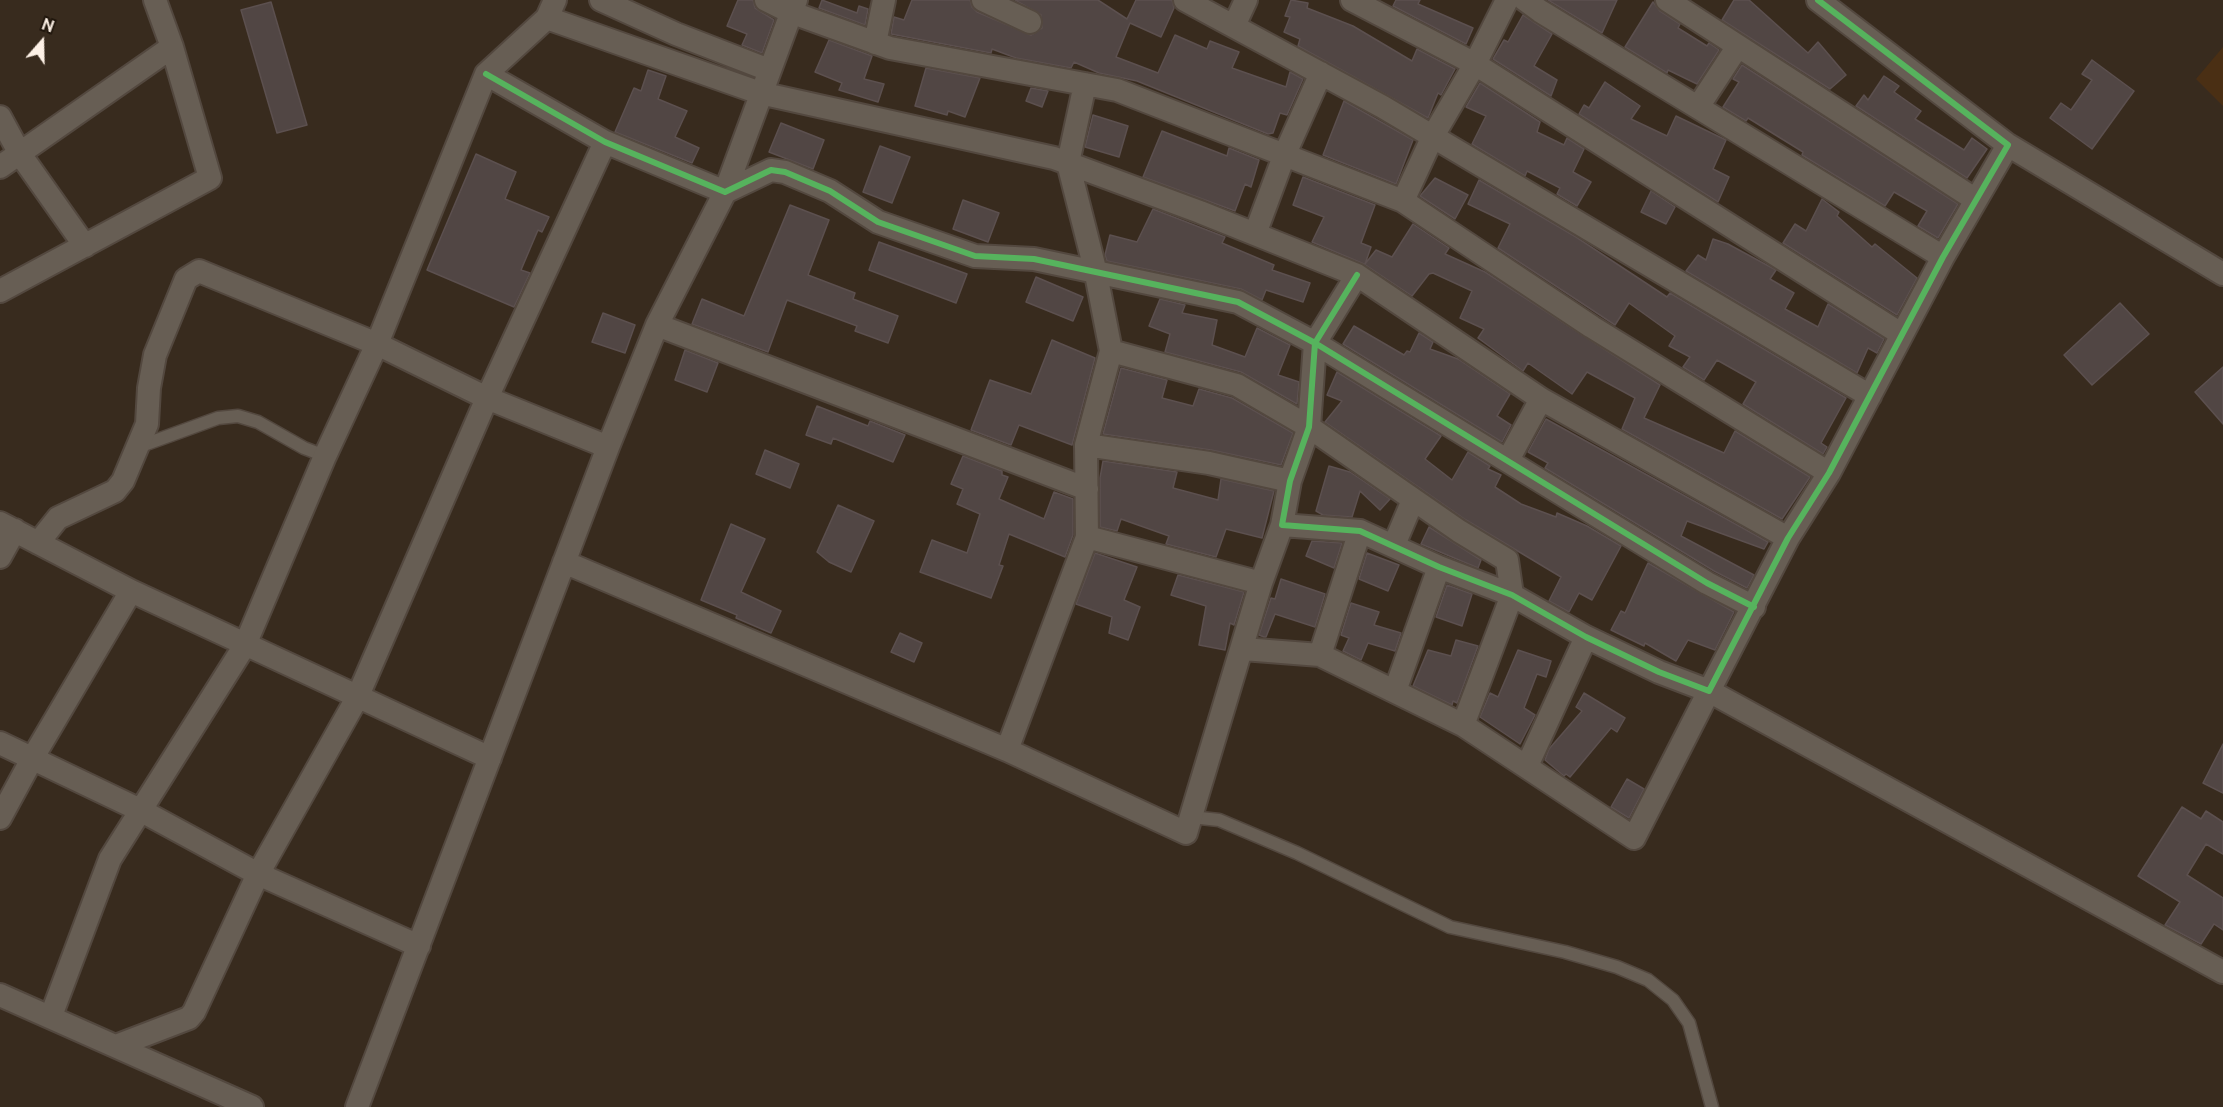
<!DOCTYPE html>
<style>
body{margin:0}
#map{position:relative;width:2223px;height:1107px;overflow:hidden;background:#382b1e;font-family:Ubuntu,sans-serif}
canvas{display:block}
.north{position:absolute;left:12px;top:12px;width:60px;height:60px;-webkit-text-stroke:4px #20160c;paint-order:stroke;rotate:20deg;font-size:16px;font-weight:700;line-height:24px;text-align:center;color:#fdf1e6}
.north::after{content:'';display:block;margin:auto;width:21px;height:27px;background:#fdf1e6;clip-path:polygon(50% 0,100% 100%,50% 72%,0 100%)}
</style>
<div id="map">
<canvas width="2223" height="1107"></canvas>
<div class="north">N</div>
</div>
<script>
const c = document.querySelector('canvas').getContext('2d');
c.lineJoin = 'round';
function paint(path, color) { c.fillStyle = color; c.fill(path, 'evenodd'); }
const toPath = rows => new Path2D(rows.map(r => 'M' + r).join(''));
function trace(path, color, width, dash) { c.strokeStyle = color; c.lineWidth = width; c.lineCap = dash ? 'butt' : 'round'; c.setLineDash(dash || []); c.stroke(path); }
paint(toPath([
 [2223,47,2223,106,2196,79]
]), '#4a2f14');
const building = toPath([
 [738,0,753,0,755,8,774,20,762,53,742,45,747,34,727,26,738,0],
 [822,0,857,13,859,6,868,9,865,25,819,8,822,0],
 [912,0,970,0,972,7,977,12,1031,35,1042,28,1041,15,1015,0,1098,0,1127,19,1136,0,1172,0,1174,8,1161,37,1130,23,1116,57,1158,73,1175,35,1207,49,1210,41,1239,52,1232,68,1286,87,1290,72,1303,79,1287,115,1280,113,1273,133,1268,134,1137,81,1099,73,1074,62,1071,68,1016,58,992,49,991,53,891,34,894,17,904,20,912,0],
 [1291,0,1308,3,1307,8,1353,26,1412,61,1417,49,1455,69,1441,95,1438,93,1428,118,1298,46,1300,39,1284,32,1290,17,1285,16,1291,0],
 [1396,0,1420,0,1418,4,1473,28,1466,44,1393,6,1396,0],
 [1548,0,1617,0,1602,33,1548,0],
 [1734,0,1749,0,1808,53,1818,42,1846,75,1830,89,1722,20,1734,0],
 [271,2,307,125,277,133,241,10,271,2],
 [1653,2,1660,11,1680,24,1678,28,1707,46,1709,43,1719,50,1697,84,1668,70,1667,73,1625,47,1653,2],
 [1523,15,1552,34,1534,66,1557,80,1551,96,1493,59,1504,40,1508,42,1523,15],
 [829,40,872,56,864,79,884,84,878,102,839,90,842,83,815,72,829,40],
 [2092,60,2134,91,2092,149,2050,118,2061,103,2071,110,2092,80,2082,74,2092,60],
 [1742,65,1958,204,1938,238,1918,226,1927,211,1894,192,1885,206,1802,155,1803,152,1748,118,1746,121,1723,107,1739,82,1733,79,1742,65],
 [926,68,980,78,965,117,948,111,947,115,915,106,926,68],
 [648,70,666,76,658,99,687,111,675,137,699,148,692,163,615,132,634,88,641,91,648,70],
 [1884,76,1899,86,1894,92,1921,111,1915,119,1964,150,1972,138,1987,149,1967,178,1856,106,1864,95,1868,100,1884,76],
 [1605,82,1640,106,1631,119,1667,136,1676,116,1726,140,1713,169,1729,177,1718,202,1579,114,1584,105,1589,108,1605,82],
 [1480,83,1540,122,1537,132,1564,145,1567,138,1584,149,1573,172,1591,182,1577,206,1557,194,1560,188,1527,171,1525,176,1472,144,1486,116,1466,107,1480,83],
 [1031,88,1048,91,1042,107,1026,101,1031,88],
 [1344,101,1413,140,1396,184,1323,155,1344,101],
 [1093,115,1128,126,1119,157,1085,147,1093,115],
 [781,123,824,140,813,169,769,152,781,123],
 [1162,131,1227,156,1229,148,1259,160,1251,187,1245,184,1235,211,1143,177,1162,131],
 [880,146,910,157,892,203,863,192,880,146],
 [476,154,516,172,505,199,549,217,542,232,538,230,521,270,530,273,514,307,427,270,476,154],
 [1303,177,1375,205,1361,243,1371,247,1365,264,1376,250,1392,257,1413,224,1449,248,1445,254,1485,272,1660,385,1644,418,1724,453,1735,431,1810,477,1782,519,1622,429,1635,398,1587,372,1572,394,1528,363,1523,371,1478,338,1484,329,1460,318,1472,291,1433,273,1429,274,1412,296,1364,264,1312,242,1324,217,1293,205,1303,177],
 [1435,178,1468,195,1455,219,1420,196,1435,178],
 [1479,180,1576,237,1667,297,1670,293,1846,398,1821,443,1827,447,1823,454,1743,404,1756,382,1717,360,1704,380,1683,367,1690,357,1669,346,1675,336,1629,303,1615,325,1498,248,1510,224,1468,204,1479,180],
 [1651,191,1675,207,1666,224,1641,212,1651,191],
 [1822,199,1839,212,1837,216,1872,247,1875,244,1917,278,1897,315,1783,243,1795,224,1806,231,1822,199],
 [963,200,999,213,988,242,953,229,963,200],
 [790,205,829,220,808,275,855,293,853,299,898,316,888,343,855,331,857,326,787,300,768,352,692,324,702,299,744,316,790,205],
 [1153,209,1225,237,1222,243,1274,265,1272,270,1310,283,1303,302,1266,290,1262,300,1241,289,1107,261,1105,255,1110,235,1137,242,1153,209],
 [1713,239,1728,244,1776,270,1770,279,1794,293,1785,309,1818,327,1828,304,1884,339,1877,353,1868,348,1857,373,1686,271,1698,255,1706,260,1713,239],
 [879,242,967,274,956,303,869,270,879,242],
 [1036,277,1083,297,1073,321,1026,302,1036,277],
 [1160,299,1185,305,1182,313,1217,320,1212,345,1245,357,1257,328,1290,345,1278,375,1299,382,1297,404,1241,372,1165,352,1170,334,1149,326,1160,299],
 [2120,303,2149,334,2092,385,2064,355,2120,303],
 [603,313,635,325,625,353,592,342,603,313],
 [1354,326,1404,355,1407,351,1410,352,1419,333,1433,342,1430,349,1458,359,1510,394,1497,416,1511,425,1502,442,1343,344,1354,326],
 [1052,340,1095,358,1072,445,1019,425,1011,445,971,430,990,380,1031,394,1052,340],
 [685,350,718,363,707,392,675,380,685,350],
 [2223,367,2223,424,2195,392,2223,367],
 [1121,368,1167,380,1162,398,1193,406,1199,389,1232,398,1293,433,1281,465,1211,450,1103,434,1121,368],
 [1337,372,1441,436,1425,459,1452,480,1468,452,1490,466,1488,469,1501,475,1495,487,1521,504,1556,517,1557,513,1587,526,1621,546,1592,600,1579,593,1569,612,1549,601,1561,577,1466,520,1325,422,1342,401,1327,395,1337,372],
 [817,406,868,426,870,421,905,435,893,462,833,438,831,444,806,435,817,406],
 [1546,419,1768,542,1764,549,1687,521,1681,536,1754,575,1747,588,1714,571,1545,468,1548,463,1528,452,1546,419],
 [765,450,799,464,790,488,756,474,765,450],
 [963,456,1002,471,1002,475,1008,477,999,499,1044,519,1054,492,1073,499,1073,535,1065,557,1009,534,999,565,1003,566,991,598,920,572,932,540,967,553,980,514,957,504,963,489,951,484,963,456],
 [1103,461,1177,472,1173,488,1218,500,1221,479,1274,491,1262,538,1226,529,1216,557,1166,544,1169,536,1121,519,1117,531,1100,527,1100,478,1103,461],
 [1329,466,1350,472,1390,499,1380,510,1360,491,1352,517,1323,515,1316,511,1329,466],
 [838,505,874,521,851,572,829,562,817,552,838,505],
 [731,524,765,539,741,592,781,611,771,633,736,618,737,615,701,600,731,524],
 [1429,527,1481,560,1478,568,1421,544,1429,527],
 [1312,541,1342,543,1334,568,1306,556,1312,541],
 [1095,553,1137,567,1124,600,1140,607,1128,640,1109,633,1112,617,1076,604,1095,553],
 [1367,553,1399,565,1388,591,1359,579,1367,553],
 [1648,563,1734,612,1715,650,1688,640,1676,661,1645,643,1644,646,1611,630,1621,611,1625,613,1648,563],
 [1178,575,1244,592,1234,625,1230,623,1225,650,1199,645,1206,606,1171,595,1178,575],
 [1281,579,1325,594,1315,627,1275,614,1266,637,1264,637,1259,635,1271,598,1275,599,1281,579],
 [1447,585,1472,594,1462,626,1436,617,1447,585],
 [1351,603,1379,612,1374,625,1401,633,1395,651,1368,643,1361,660,1343,651,1349,638,1341,635,1351,603],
 [900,633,922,643,914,662,891,652,900,633],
 [1456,640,1478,646,1457,703,1453,701,1452,705,1413,686,1428,650,1451,656,1456,640],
 [1518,650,1551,661,1546,677,1537,674,1524,708,1535,715,1520,744,1480,717,1490,693,1498,697,1518,650],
 [1584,693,1625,718,1617,732,1611,728,1570,777,1566,774,1564,776,1545,760,1549,749,1582,711,1576,707,1584,693],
 [2223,744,2223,793,2203,783,2223,744],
 [1627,779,1644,789,1629,818,1611,807,1627,779],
 [2182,807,2201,819,2206,811,2223,822,2223,854,2206,844,2187,875,2223,898,2223,930,2214,924,2201,944,2165,925,2180,902,2138,876,2182,807]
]);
paint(building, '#514644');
trace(building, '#5c504f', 1.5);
const lane = toPath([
 [138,447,218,418,238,416,258,422,304,448,325,456],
 [1191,817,1219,820,1297,853,1450,927,1565,952,1617,967,1648,980,1673,1000,1689,1023,1712,1107]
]);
const street = toPath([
 [555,0,547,18,760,93,1054,158,1200,212,1357,275,1541,399,1788,538],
 [601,0,676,34,769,70],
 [766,0,790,12,890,48,1117,90,1403,201,1592,327,1829,473],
 [983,0,1030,22],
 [1185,0,1383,107,1870,396],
 [1352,0,1475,64,1901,334],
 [1525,0,1540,11,1943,257],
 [1667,0,1976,200],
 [1234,26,1246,0],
 [875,43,884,0],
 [486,74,605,142,725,192,771,170,785,172,830,191,878,222,975,256,1034,259,1238,302,1315,343,1707,583,1754,607],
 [1085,84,1068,163,1095,269,1111,351,1086,445],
 [1698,107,1738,46],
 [0,117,20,154,85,246],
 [2008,145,2223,274],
 [0,167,172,47,155,0],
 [1403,201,1433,136,1475,64,1507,0],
 [1255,234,1284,156,1321,73],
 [1357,275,1315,343,1309,427,1290,481,1282,525,1360,531,1439,567,1512,595,1586,637,1659,672,1709,691,1788,538,1829,473,1943,257,2008,145,1818,0],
 [0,291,210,178,172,47],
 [657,325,1087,489],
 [1111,351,1237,385,1309,427,1459,531,1507,560,1512,595,1463,725],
 [1508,460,1541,399],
 [0,523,131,591],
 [1282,525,1261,583,1087,537,1086,445,1209,463,1290,481],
 [38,543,58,518,115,491,123,481,147,424,149,388,155,355,186,279,199,271,377,344,487,398,608,447],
 [1394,545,1413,500],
 [0,557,15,530],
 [564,562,1007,750,1186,833,1261,583],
 [1243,649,1320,655,1463,725,1634,838,1709,691,2223,972],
 [1320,655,1360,531],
 [1395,691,1439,567],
 [0,743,140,810,258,874,419,946],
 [1007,750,1087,537],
 [1527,766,1586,637],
 [0,818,32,759,131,591,490,758],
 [0,995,252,1107],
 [51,1016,110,859,245,645,325,456,377,344,486,74,547,18],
 [116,1046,189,1018,194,1012,258,874,357,698,487,398,605,142],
 [357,1107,608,447,657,325,725,192,796,0]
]);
trace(lane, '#53483f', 15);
trace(street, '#53483f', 26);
trace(lane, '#675e54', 12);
trace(street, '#675e54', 22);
trace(toPath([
 [486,74,605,142,725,192,771,170,785,172,830,191,878,222,975,256,1034,259,1238,302,1315,343,1707,583,1754,607],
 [1357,275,1315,343,1309,427,1290,481,1282,525,1360,531,1439,567,1512,595,1586,637,1659,672,1709,691,1788,538,1829,473,1943,257,2008,145,1818,0]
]), '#56b35d', 6);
</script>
